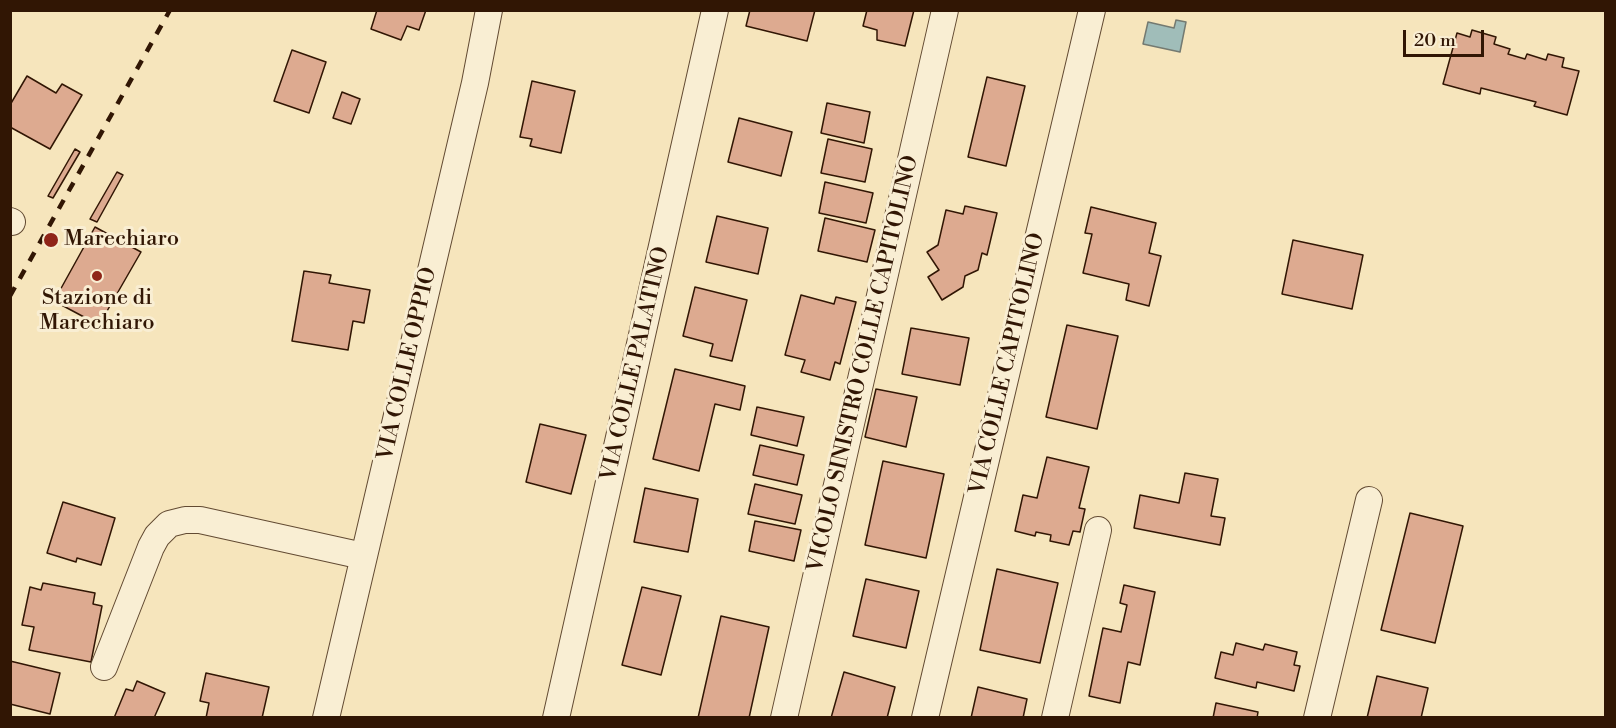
<!DOCTYPE html>
<style>
body{margin:0}
#map{position:relative;width:1616px;height:728px;overflow:hidden;background:#f6e5bc;font-family:"Libre Bodoni",serif}
canvas{display:block}
.frame{position:absolute;inset:0;border:12px solid #311604;pointer-events:none}
.scale{position:absolute;left:1403px;top:30px;width:81px;height:27px;box-sizing:border-box;border:3px solid #311604;border-top:0;padding-left:8px;font-size:18px;line-height:21px;white-space:nowrap;color:#311604;-webkit-text-stroke:4px #f9eed3;paint-order:stroke}
</style>
<div id="map">
<canvas width="1616" height="728"></canvas>
<div class="frame"></div>
<div class="scale">20 m</div>
</div>
<script>
const c = document.querySelector('canvas').getContext('2d');
c.lineJoin = 'round';
function paint(path, color) { c.fillStyle = color; c.fill(path, 'evenodd'); }
const toPath = rows => new Path2D(rows.map(r => 'M' + r).join(''));
function trace(path, color, width, dash) { c.strokeStyle = color; c.lineWidth = width; c.lineCap = dash ? 'butt' : 'round'; c.setLineDash(dash || []); c.stroke(path); }
function write(font, color, halo, rows, align = 'center') {
  c.font = font + ' "Libre Bodoni",serif'; c.lineWidth = 6; c.setLineDash([]); c.textBaseline = 'middle'; c.strokeStyle = halo; c.fillStyle = color; for (const [text, x, y, turn = 0] of rows) {
    c.save(); c.translate(x, y); c.rotate((+turn || 0) * Math.PI / 180); c.textAlign = isNaN(turn) ? turn : align; if (halo) c.strokeText(text, 0, 0); c.fillText(text, 0, 0); c.restore();
  }
}
const water = toPath([
 [1176,20,1186,22,1180,52,1143,44,1148,22,1174,28,1176,20]
]);
paint(water, '#a0bdb9');
trace(water, '#747a71', 1.5);
const building = toPath([
 [377,10,426,10,419,30,407,26,401,40,371,29,377,10],
 [750,10,815,10,807,41,746,26,750,10],
 [867,10,914,10,905,46,877,40,877,30,863,26,867,10],
 [1472,30,1496,37,1494,44,1510,49,1508,54,1525,59,1527,54,1546,60,1548,54,1564,58,1562,67,1579,71,1567,115,1534,106,1536,102,1481,88,1480,94,1443,84,1457,33,1470,37,1472,30],
 [292,50,326,62,309,113,274,101,292,50],
 [27,76,56,93,62,84,82,95,50,149,10,127,10,105,27,76],
 [987,77,1025,86,1006,166,968,157,987,77],
 [532,81,575,91,561,153,530,146,532,139,520,137,532,81],
 [342,92,360,99,351,124,333,118,342,92],
 [827,103,870,112,864,143,821,133,827,103],
 [739,118,792,132,781,176,728,162,739,118],
 [828,139,872,149,865,182,821,173,828,139],
 [75,149,80,152,53,198,48,196,75,149],
 [117,172,123,175,97,222,90,219,117,172],
 [825,182,873,193,866,223,819,213,825,182],
 [965,206,997,213,987,255,982,253,978,270,965,276,963,287,942,300,928,277,939,270,927,252,938,245,946,210,963,214,965,206],
 [1091,207,1156,223,1149,253,1161,256,1149,306,1126,300,1129,284,1083,273,1092,234,1085,233,1091,207],
 [717,216,768,228,758,274,706,262,717,216],
 [825,218,875,230,867,262,818,251,825,218],
 [95,227,141,252,99,325,54,301,95,227],
 [1293,240,1363,255,1352,309,1282,294,1293,240],
 [304,271,331,275,329,283,370,290,364,323,353,321,348,350,292,341,304,271],
 [695,287,747,300,732,361,710,356,713,344,683,336,695,287],
 [801,295,834,304,836,297,856,302,840,364,835,362,830,380,801,372,805,360,785,355,801,295],
 [1067,325,1118,336,1097,429,1046,417,1067,325],
 [911,328,969,338,960,385,902,374,911,328],
 [675,369,745,386,740,410,715,404,699,471,653,459,675,369],
 [876,389,917,397,906,447,865,437,876,389],
 [757,407,804,417,797,446,751,435,757,407],
 [540,424,586,435,571,494,526,482,540,424],
 [760,445,804,455,797,485,753,475,760,445],
 [1047,457,1089,467,1079,508,1085,509,1080,532,1073,531,1069,545,1050,541,1051,535,1036,532,1035,536,1015,531,1023,495,1037,498,1047,457],
 [883,461,944,474,926,558,865,545,883,461],
 [1185,473,1218,479,1211,516,1225,518,1220,545,1134,528,1140,495,1179,503,1185,473],
 [755,484,802,495,795,524,748,514,755,484],
 [645,488,698,499,688,552,634,542,645,488],
 [63,502,115,518,101,565,77,558,76,562,47,553,63,502],
 [1410,513,1463,526,1435,643,1381,630,1410,513],
 [755,521,801,530,794,561,749,551,755,521],
 [997,569,1058,583,1040,663,980,650,997,569],
 [866,579,919,591,906,648,853,636,866,579],
 [43,583,95,593,93,604,102,606,91,662,29,650,34,627,22,625,30,587,41,590,43,583],
 [1124,585,1155,592,1140,665,1128,662,1120,703,1089,696,1103,628,1121,632,1127,605,1120,603,1124,585],
 [642,587,681,596,661,675,622,665,642,587],
 [721,616,769,627,749,718,698,718,721,616],
 [1236,643,1263,650,1265,644,1297,652,1294,665,1300,666,1294,691,1257,682,1256,688,1215,678,1221,652,1233,655,1236,643],
 [10,661,60,673,50,714,10,704,10,661],
 [844,672,895,687,887,718,831,718,844,672],
 [206,673,269,687,262,718,206,718,209,703,200,701,206,673],
 [1377,676,1428,688,1421,718,1367,718,1377,676],
 [137,681,165,693,154,718,114,718,126,689,133,691,137,681],
 [978,687,1027,699,1023,718,971,718,978,687],
 [1216,703,1258,712,1257,718,1213,718,1216,703]
]);
paint(building, '#ddaa90');
trace(building, '#311604', 1.5);
const minor = toPath([
 [10,221,12,222],
 [104,667,151,547,157,536,169,524,185,520,200,520,363,556],
 [326,718,475,83,489,10],
 [556,718,715,10],
 [784,718,945,10],
 [925,718,1092,10],
 [1055,718,1098,530],
 [1317,718,1369,500]
]);
trace(minor, '#624a32', 28);
trace(minor, '#f9eed3', 26);
trace(toPath([
 [10,296,170,10]
]), '#311604', 4.5, [10, 10]);
for (const [x, y, r, color] of [
 [51,240,8,"#8f2418"],
 [97,276,6,"#8f2418"]
]) { const dot = new Path2D(); dot.arc(x, y, r, 0, 2 * Math.PI); c.fillStyle = color; c.fill(dot); trace(dot, '#f9eed3', 2); }
write('22px', '#311604', '#f9eed3', [
 ["Marechiaro",64,240],
 ["Stazione di",97,299,"center"],
 ["Marechiaro",97,324,"center"]
], 'left');
write('22px', '#311604', '#f9eed3', [
 ["VIA COLLE OPPIO",408,364,-77],
 ["VIA COLLE PALATINO",636,364,-77],
 ["VICOLO SINISTRO COLLE CAPITOLINO",864,364,-77],
 ["VIA COLLE CAPITOLINO",1008,364,-77]
]);
</script>
